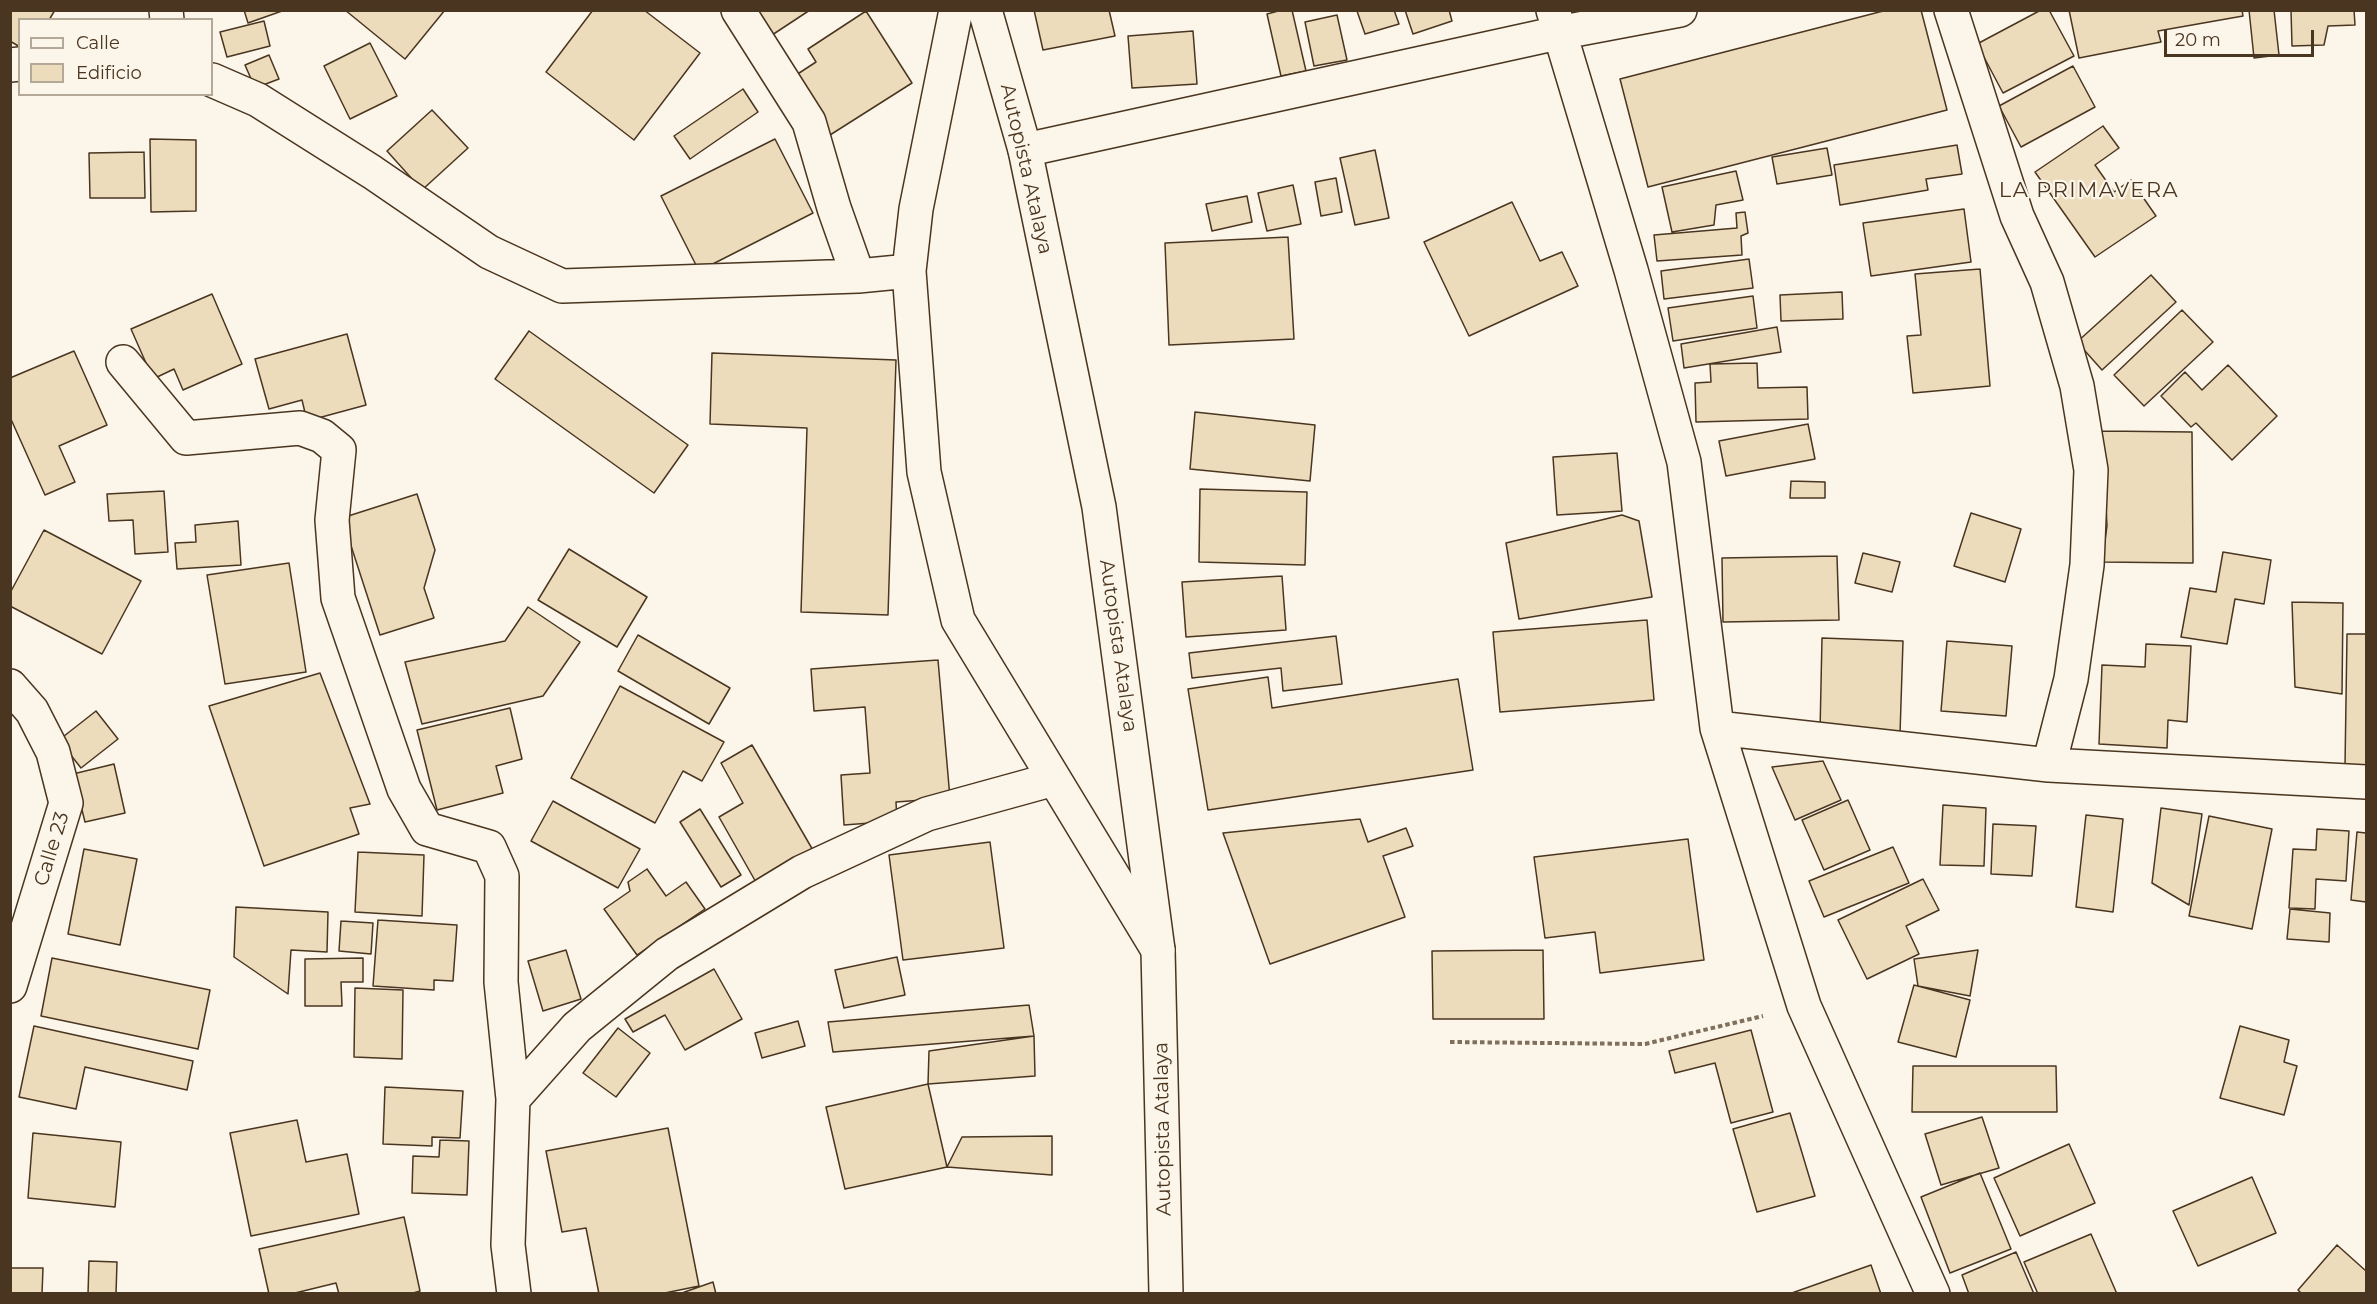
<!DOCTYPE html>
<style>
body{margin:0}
#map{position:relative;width:2377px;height:1304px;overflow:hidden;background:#fbf6e9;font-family:Montserrat,sans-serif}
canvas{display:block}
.frame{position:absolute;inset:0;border:12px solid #4a3520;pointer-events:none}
.legend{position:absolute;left:18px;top:18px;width:195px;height:78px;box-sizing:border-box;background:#fbf6e9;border:2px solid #b4a999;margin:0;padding:8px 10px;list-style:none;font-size:18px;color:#4a3520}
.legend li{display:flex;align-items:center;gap:12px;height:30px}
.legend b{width:30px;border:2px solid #b4a999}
.scale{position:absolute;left:2164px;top:30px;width:150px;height:27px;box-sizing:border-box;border:3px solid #4a3520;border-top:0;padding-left:8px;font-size:18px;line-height:21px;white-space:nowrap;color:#4a3520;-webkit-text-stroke:4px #fbf6e9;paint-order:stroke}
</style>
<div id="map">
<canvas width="2377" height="1304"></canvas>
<div class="frame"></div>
<ul class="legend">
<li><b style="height:8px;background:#fbf6e9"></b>Calle</li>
<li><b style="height:16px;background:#ecdcbc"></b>Edificio</li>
</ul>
<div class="scale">20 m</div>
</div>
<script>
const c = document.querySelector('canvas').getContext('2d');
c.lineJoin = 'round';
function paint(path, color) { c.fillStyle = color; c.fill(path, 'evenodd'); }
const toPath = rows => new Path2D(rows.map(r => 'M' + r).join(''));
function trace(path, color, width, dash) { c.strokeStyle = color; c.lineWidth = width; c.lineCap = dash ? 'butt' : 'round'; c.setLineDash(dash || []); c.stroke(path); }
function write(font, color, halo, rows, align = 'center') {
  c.font = font + ' Montserrat,sans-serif'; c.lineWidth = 4.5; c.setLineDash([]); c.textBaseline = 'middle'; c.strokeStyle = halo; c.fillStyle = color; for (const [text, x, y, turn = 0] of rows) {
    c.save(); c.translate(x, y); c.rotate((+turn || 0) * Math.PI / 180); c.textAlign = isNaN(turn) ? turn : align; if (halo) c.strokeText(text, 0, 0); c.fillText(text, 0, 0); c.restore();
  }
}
const building = toPath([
 [10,10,55,10,49,20,20,20,20,47,10,41,10,10],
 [244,10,282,10,282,11,248,23,244,10],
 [345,10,445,10,405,59,345,10],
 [593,10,644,10,700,53,634,140,546,72,593,10],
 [752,10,810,10,769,37,752,10],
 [1034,10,1109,10,1115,36,1043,50,1034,10],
 [1282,10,1292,10,1306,71,1281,76,1267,14,1282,10],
 [1394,10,1399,24,1365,34,1357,11,1394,10],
 [1405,10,1449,10,1452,21,1413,34,1405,10],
 [1887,10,1921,10,1947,110,1648,187,1620,79,1887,10],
 [2041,10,2049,10,2074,56,2003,93,1977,44,2041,10],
 [2069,10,2242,10,2243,16,2158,31,2161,42,2079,58,2069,10],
 [2249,10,2274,10,2279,55,2254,58,2249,10],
 [2291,10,2354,10,2355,25,2328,26,2324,45,2292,46,2291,10],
 [866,11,912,83,830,135,793,77,816,62,808,49,866,11],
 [1337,15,1347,60,1314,66,1305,22,1337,15],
 [264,21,270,46,227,57,220,32,264,21],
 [1193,31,1197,84,1132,88,1128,36,1193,31],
 [370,43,397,96,350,119,324,66,370,43],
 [269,55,279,79,255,88,245,65,269,55],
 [2073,66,2095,107,2021,147,1999,106,2073,66],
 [743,89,758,112,690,159,674,136,743,89],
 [432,110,468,148,422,190,387,151,432,110],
 [2103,126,2119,148,2095,165,2114,192,2131,180,2156,216,2095,257,2035,172,2103,126],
 [150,139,196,140,196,211,151,212,150,139],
 [775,139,813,213,699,271,661,196,775,139],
 [1957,145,1962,174,1926,179,1928,190,1840,205,1834,165,1957,145],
 [1827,148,1832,175,1777,184,1772,157,1827,148],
 [1375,150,1389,218,1355,225,1340,158,1375,150],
 [144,152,145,198,90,198,89,153,144,152],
 [1736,171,1743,200,1716,205,1714,225,1672,232,1662,187,1736,171],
 [1336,178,1342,212,1321,216,1315,182,1336,178],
 [1293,185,1301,224,1267,231,1258,193,1293,185],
 [1247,196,1252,222,1212,231,1206,204,1247,196],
 [1512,202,1540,261,1562,252,1578,286,1469,336,1424,242,1512,202],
 [1964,209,1971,262,1871,276,1863,223,1964,209],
 [1745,212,1748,233,1741,236,1742,255,1657,261,1654,235,1737,228,1736,213,1745,212],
 [1288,237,1294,339,1169,345,1165,243,1288,237],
 [1749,259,1753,288,1664,299,1661,271,1749,259],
 [1980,269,1990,386,1913,393,1907,336,1921,335,1915,274,1980,269],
 [2151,275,2176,302,2102,370,2077,342,2151,275],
 [1842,292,1843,319,1781,321,1780,295,1842,292],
 [212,294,242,364,183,390,174,369,153,379,131,329,212,294],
 [1753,296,1757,328,1673,341,1668,308,1753,296],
 [2182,310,2213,342,2144,406,2114,375,2182,310],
 [1777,327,1781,352,1684,368,1681,344,1777,327],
 [529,331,688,445,654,493,495,379,529,331],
 [347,334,366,405,307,421,302,400,269,409,255,359,347,334],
 [74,351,107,425,59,446,75,482,45,495,10,417,10,378,74,351],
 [712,353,896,360,888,615,801,612,807,428,710,424,712,353],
 [1757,363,1758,388,1807,387,1808,419,1696,422,1695,383,1711,382,1710,364,1757,363],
 [2228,365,2277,416,2232,460,2196,423,2191,427,2161,396,2185,372,2202,390,2228,365],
 [1195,412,1315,425,1310,481,1190,469,1195,412],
 [1808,424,1815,459,1726,476,1719,441,1808,424],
 [2102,431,2192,432,2193,563,2102,562,2107,526,2102,431],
 [1617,453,1622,511,1557,515,1553,457,1617,453],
 [1791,481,1825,482,1825,498,1790,498,1791,481],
 [1200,489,1307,492,1305,565,1199,562,1200,489],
 [164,491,168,552,135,554,133,520,109,521,107,494,164,491],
 [417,494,435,550,424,588,434,618,380,635,342,518,417,494],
 [1971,513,2021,529,2005,582,1954,566,1971,513],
 [1622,515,1639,521,1652,597,1519,619,1506,543,1622,515],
 [238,521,241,565,177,569,175,543,196,542,195,525,238,521],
 [44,530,141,581,102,654,10,606,10,593,44,530],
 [569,549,647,597,617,647,538,600,569,549],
 [2223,552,2271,560,2264,604,2235,599,2227,644,2181,637,2190,588,2216,592,2223,552],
 [1863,553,1900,562,1892,592,1855,583,1863,553],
 [1837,556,1839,620,1723,622,1722,558,1837,556],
 [289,563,306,672,225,684,207,575,289,563],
 [1282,576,1286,630,1186,637,1182,582,1282,576],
 [2292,602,2343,603,2342,694,2295,687,2292,602],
 [528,607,580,642,543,696,422,724,405,662,505,641,528,607],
 [1647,620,1654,700,1500,712,1493,632,1647,620],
 [2347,634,2366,634,2366,767,2345,766,2347,634],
 [638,635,730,688,709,724,618,671,638,635],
 [1336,636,1342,684,1283,691,1281,668,1192,678,1189,653,1336,636],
 [1822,638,1903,641,1900,734,1820,732,1822,638],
 [1947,641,2012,646,2006,716,1941,711,1947,641],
 [2146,644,2191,646,2187,722,2168,720,2167,748,2099,744,2102,665,2145,667,2146,644],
 [938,660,950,798,896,802,897,821,844,825,841,775,870,773,865,707,814,711,811,669,938,660],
 [320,673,370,804,350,808,359,834,264,866,209,706,320,673],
 [1268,677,1272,708,1458,679,1473,770,1208,810,1188,689,1268,677],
 [620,686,724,742,702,781,683,771,655,823,571,778,620,686],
 [510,708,522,759,496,766,503,793,437,810,417,730,510,708],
 [96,711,118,739,81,768,59,740,96,711],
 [752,745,814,852,757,884,719,817,743,803,721,763,752,745],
 [1823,761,1841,800,1795,820,1772,767,1823,761],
 [114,764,125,813,85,822,73,774,114,764],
 [1848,800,1870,850,1824,870,1802,820,1848,800],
 [553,801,640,849,618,888,531,841,553,801],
 [1943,805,1986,808,1984,866,1940,865,1943,805],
 [2161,808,2202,814,2189,905,2152,883,2161,808],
 [700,809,741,875,721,887,680,822,700,809],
 [2086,815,2123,819,2113,912,2076,907,2086,815],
 [2209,816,2272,829,2252,929,2189,916,2209,816],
 [1360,819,1368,842,1406,828,1413,846,1383,856,1405,917,1270,964,1223,833,1360,819],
 [1993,824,2036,826,2032,876,1991,874,1993,824],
 [2317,829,2349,831,2346,881,2316,879,2315,909,2289,908,2293,849,2316,850,2317,829],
 [2357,832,2366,833,2366,902,2351,900,2357,832],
 [1688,839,1704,960,1600,973,1595,932,1545,938,1534,857,1688,839],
 [990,842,1004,948,903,960,889,855,990,842],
 [1893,847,1909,883,1824,917,1809,881,1893,847],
 [84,849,137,859,120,945,68,934,84,849],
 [358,852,424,855,422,916,355,912,358,852],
 [647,869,666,896,686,882,705,909,637,955,604,909,630,891,628,882,647,869],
 [1923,879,1939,910,1906,926,1919,954,1867,979,1838,920,1923,879],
 [236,907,328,912,327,952,291,950,288,994,234,957,236,907],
 [2290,909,2330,913,2329,942,2287,939,2290,909],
 [378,920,457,925,453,981,434,980,434,990,373,986,378,920],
 [341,921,373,923,371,954,339,951,341,921],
 [566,950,581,999,543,1011,528,961,566,950],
 [1543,950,1544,1019,1433,1019,1432,951,1543,950],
 [1978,950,1970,996,1918,986,1914,959,1978,950],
 [897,957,905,995,844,1008,835,970,897,957],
 [52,958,210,990,198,1049,41,1016,52,958],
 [363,958,363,982,341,982,342,1006,305,1006,305,959,363,958],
 [714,969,742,1019,685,1050,665,1015,633,1032,625,1019,714,969],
 [1914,985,1970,1000,1956,1057,1898,1042,1914,985],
 [355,988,403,990,402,1059,354,1057,355,988],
 [1029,1005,1034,1036,833,1052,828,1022,1029,1005],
 [798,1021,805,1046,762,1058,755,1033,798,1021],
 [34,1026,193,1061,187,1090,85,1067,76,1109,19,1097,34,1026],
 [2240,1026,2289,1040,2284,1062,2297,1066,2284,1115,2220,1098,2240,1026],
 [618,1028,650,1053,616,1097,583,1073,618,1028],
 [1751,1030,1773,1112,1731,1123,1715,1063,1675,1073,1669,1051,1751,1030],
 [1034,1036,1035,1076,928,1084,929,1051,1034,1036],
 [1913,1066,2056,1066,2057,1112,1912,1112,1913,1066],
 [928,1084,947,1167,845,1189,826,1107,928,1084],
 [385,1087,463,1091,460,1138,432,1137,432,1146,383,1144,385,1087],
 [1790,1113,1815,1196,1757,1212,1733,1129,1790,1113],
 [1982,1117,1999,1168,1941,1185,1925,1134,1982,1117],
 [297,1120,306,1162,347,1154,359,1214,251,1236,230,1133,297,1120],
 [668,1128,699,1286,660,1294,599,1294,586,1228,562,1232,546,1151,668,1128],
 [33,1133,121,1142,115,1207,28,1198,33,1133],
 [1052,1136,1052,1175,947,1167,962,1137,1052,1136],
 [440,1140,469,1141,467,1195,412,1193,413,1156,439,1157,440,1140],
 [2069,1144,2095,1203,2020,1236,1994,1178,2069,1144],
 [1980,1173,2011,1249,1950,1273,1921,1197,1980,1173],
 [2252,1177,2276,1233,2198,1266,2173,1211,2252,1177],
 [404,1217,420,1291,410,1294,339,1294,336,1283,291,1294,269,1294,259,1249,404,1217],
 [2091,1234,2117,1294,2038,1294,2024,1262,2091,1234],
 [2337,1245,2366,1271,2366,1294,2302,1294,2298,1290,2337,1245],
 [2016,1252,2034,1294,1969,1294,1962,1275,2016,1252],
 [89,1261,117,1262,116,1294,88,1294,89,1261],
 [1871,1265,1881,1294,1789,1294,1871,1265],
 [10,1268,43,1268,42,1294,10,1294,10,1268],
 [713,1282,716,1294,679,1294,713,1282]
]);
paint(building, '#ecdcbc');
trace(building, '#4a3520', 1.5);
const minor = toPath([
 [166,10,167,20],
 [738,10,809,122,834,208,858,276],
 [956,10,916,209,909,271,924,472,958,620,1158,950],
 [1553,10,1631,270,1684,462,1717,728,1804,1006,1933,1294],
 [1951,10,2017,216,2047,282,2077,386,2091,470,2087,565,2071,679,2049,765],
 [10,65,20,64],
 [212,80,258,100,372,172,489,252,562,286,858,276,909,271],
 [1025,150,1558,33,1680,10],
 [123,362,186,438,300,428,322,436,339,450,332,520,338,598,404,789,427,829,489,847,502,876,501,982,513,1099,508,1245,514,1294],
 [10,686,32,711,53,752,66,803,10,986],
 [1717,728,2049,765,2366,782],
 [513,1099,577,1027,667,954,802,872,927,814,1054,779]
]);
const major = toPath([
 [985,10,1025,150,1099,507,1158,950,1166,1294]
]);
trace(minor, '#4a3520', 36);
trace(major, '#4a3520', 36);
trace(toPath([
 [1450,1042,1645,1044,1763,1016]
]), '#7f6f5c', 4, [4.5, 3]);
trace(minor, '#fbf6e9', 33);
trace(major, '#fbf6e9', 33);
write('20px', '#4a3520', '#fbf6e9', [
 ["Autopista Atalaya",1026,169,77],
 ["Autopista Atalaya",1118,646,82],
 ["Calle 23",52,849,-73],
 ["Autopista Atalaya",1163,1129,-91]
]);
c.letterSpacing = '1.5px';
write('21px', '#4a3520', '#fbf6e9', [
 ["LA PRIMAVERA",2089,191]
]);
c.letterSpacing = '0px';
</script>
